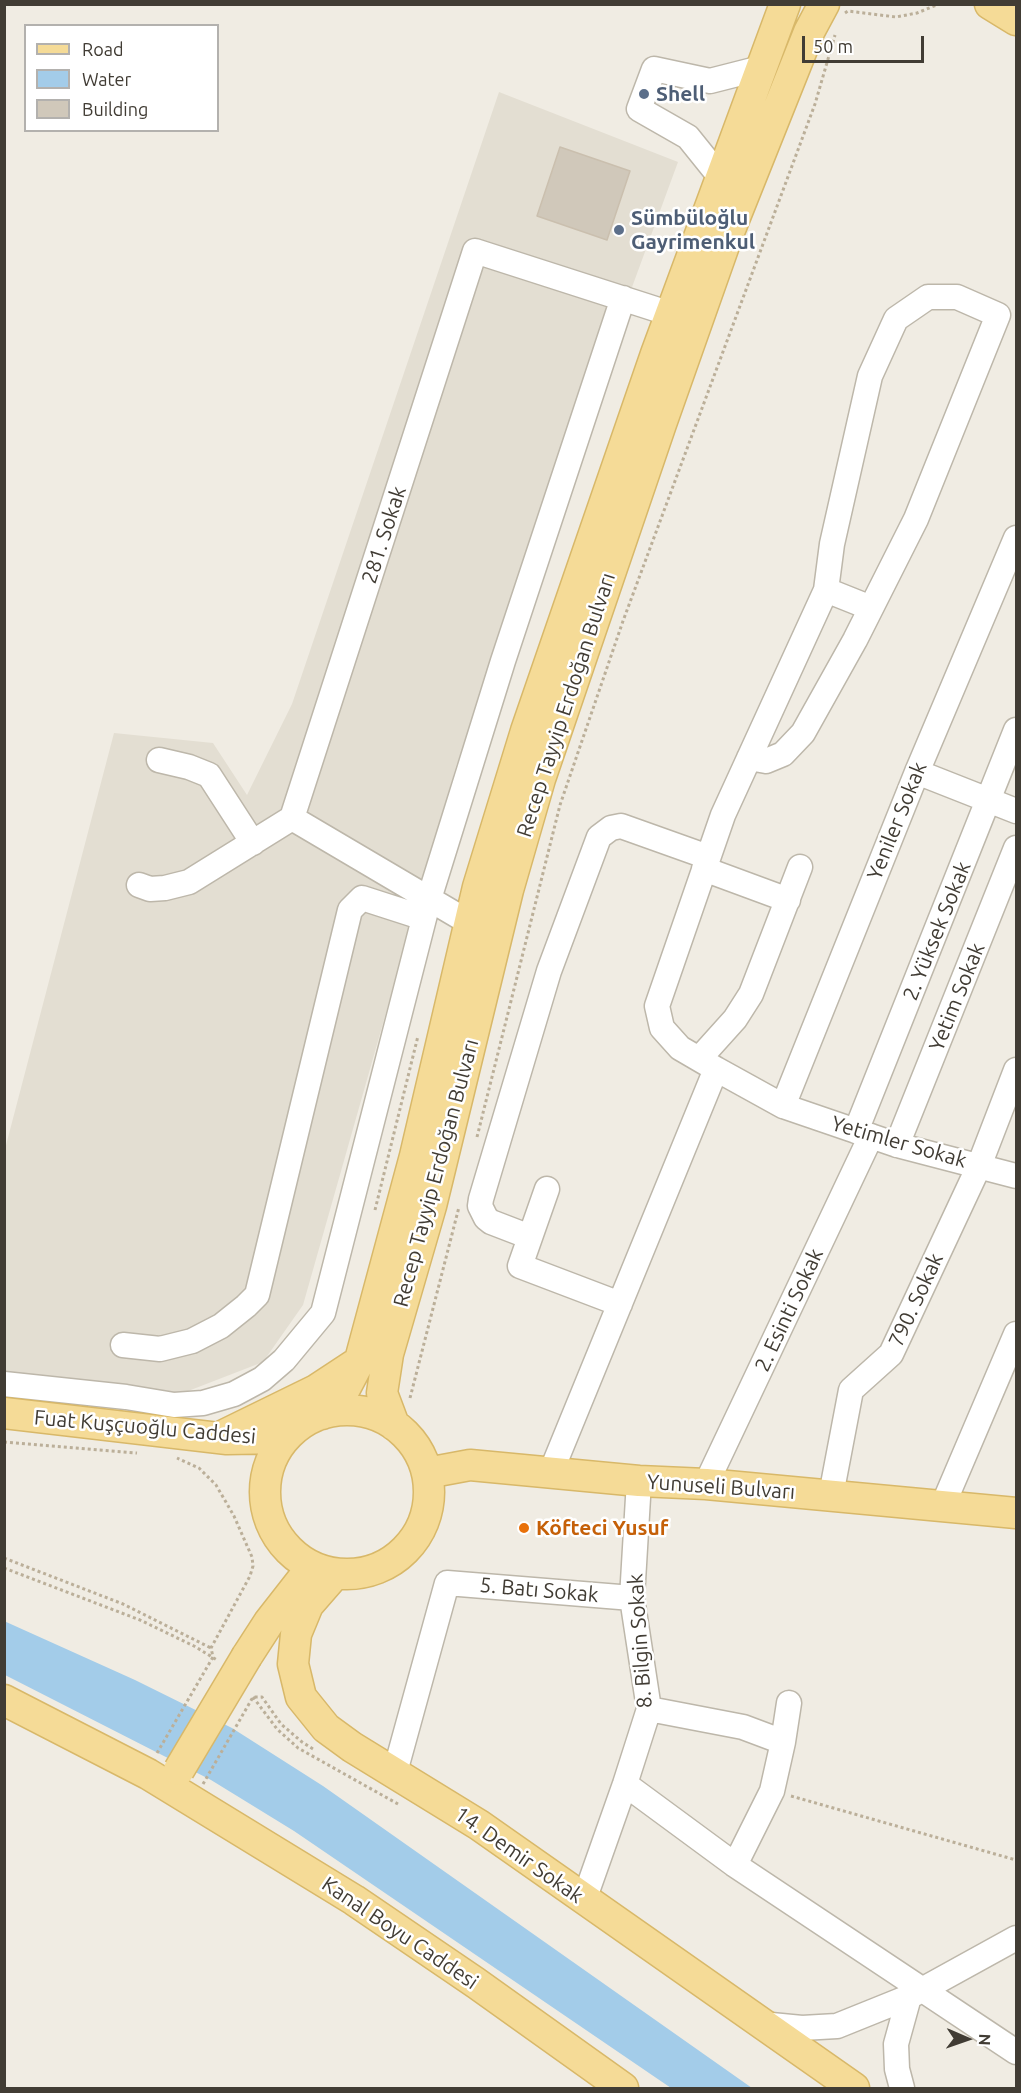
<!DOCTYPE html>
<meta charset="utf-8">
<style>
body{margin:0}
#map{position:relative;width:1021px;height:2093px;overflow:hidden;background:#f0ece3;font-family:Ubuntu,sans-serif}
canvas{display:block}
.frame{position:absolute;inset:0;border:6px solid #413c34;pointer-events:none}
.legend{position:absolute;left:24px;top:24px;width:195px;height:108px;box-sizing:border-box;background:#fff;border:2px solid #b3b1ae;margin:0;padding:8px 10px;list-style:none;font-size:18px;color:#413c34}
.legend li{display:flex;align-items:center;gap:12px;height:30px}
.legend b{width:30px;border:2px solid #b3b1ae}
.north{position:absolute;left:937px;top:2009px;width:60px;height:60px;-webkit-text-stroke:4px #fff;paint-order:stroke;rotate:92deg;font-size:16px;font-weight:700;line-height:24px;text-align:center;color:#413c34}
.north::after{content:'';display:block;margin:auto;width:21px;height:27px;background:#413c34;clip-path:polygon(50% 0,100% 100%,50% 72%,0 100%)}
.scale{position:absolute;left:802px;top:36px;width:122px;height:27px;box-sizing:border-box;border:3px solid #413c34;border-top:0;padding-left:8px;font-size:18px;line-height:21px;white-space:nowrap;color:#413c34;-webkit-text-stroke:4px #fff;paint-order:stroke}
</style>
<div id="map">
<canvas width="1021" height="2093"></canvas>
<div class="frame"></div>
<ul class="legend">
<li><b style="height:8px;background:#f5db97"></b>Road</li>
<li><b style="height:16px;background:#a3cce9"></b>Water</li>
<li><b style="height:16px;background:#d0c8ba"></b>Building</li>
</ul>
<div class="north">N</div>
<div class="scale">50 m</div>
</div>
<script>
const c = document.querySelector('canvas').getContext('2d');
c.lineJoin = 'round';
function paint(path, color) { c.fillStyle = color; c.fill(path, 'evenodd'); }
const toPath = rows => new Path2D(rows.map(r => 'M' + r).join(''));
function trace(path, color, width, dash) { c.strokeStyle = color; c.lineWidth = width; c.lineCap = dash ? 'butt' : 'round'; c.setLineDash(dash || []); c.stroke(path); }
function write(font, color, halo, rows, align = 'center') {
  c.font = font + ' Ubuntu,sans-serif'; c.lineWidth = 5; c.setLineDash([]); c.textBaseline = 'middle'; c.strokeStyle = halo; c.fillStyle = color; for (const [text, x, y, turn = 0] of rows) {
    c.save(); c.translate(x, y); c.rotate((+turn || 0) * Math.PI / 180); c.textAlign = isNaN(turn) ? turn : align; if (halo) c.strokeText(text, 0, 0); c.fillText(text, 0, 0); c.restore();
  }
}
paint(toPath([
 [499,92,678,162,456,766,303,1305,263,1362,183,1393,5,1386,5,1149,114,733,213,743,247,795,292,704]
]), '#e3ded2');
paint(toPath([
 [4,1621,135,1680,232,1728,323,1786,752,2088,671,2088,294,1831,211,1780,5,1675]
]), '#a3cce9');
const building = toPath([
 [560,147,630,171,607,240,537,216,560,147]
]);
paint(building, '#d0c8ba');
trace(building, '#cabfae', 1.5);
const minor = toPath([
 [721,178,688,137,639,109,654,69,710,81,761,68],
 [826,590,871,608],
 [159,760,189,767,209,775,253,843],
 [917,772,1016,811],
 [704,869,788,900],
 [139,885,150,889,165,888,189,882,292,818],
 [470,923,292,818,475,251,671,314],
 [699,1059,735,1019,751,994,800,867],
 [716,1069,680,1048,662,1028,657,1006,723,815,826,590,832,544,870,376,896,319,928,297,957,297,998,315,916,519,855,640,803,733,783,754,766,761,749,758],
 [783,1106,917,772,1016,538],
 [856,1131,1016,730],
 [897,1145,1016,848],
 [547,1189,520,1266,620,1304],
 [530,1237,491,1222,486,1218,480,1206,481,1199,549,971,599,837,611,828,621,826,708,857],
 [123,1345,160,1349,192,1341,221,1326,246,1306,257,1295,350,910,362,898,424,918],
 [4,1384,126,1397,174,1405,203,1403,234,1394,262,1379,284,1360,323,1313,429,899,503,661,623,298],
 [551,1472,716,1069,783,1106,897,1145,1016,1176],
 [706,1484,871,1136],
 [831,1495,851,1390,891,1354,979,1166,1016,1070],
 [943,1505,1016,1334],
 [649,1709,743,1727,783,1742],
 [395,1772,447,1583,632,1598],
 [625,1784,735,1865,1016,2052],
 [735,1865,772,1791,783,1742,789,1703],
 [584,1900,625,1784,649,1709,632,1598,639,1481],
 [761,2024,802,2028,837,2026,909,1997,1016,1938],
 [902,2088,897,2069,896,2044,909,1997]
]);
const major = toPath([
 [990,4,1016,20],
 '265 1492a82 82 0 1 1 164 0a82 82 0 1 1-164 0Z',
 [4,1413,227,1439,285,1438],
 [322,1414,341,1396,360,1360,415,1156,478,887,526,731,656,354,785,4],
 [394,1425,382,1393,388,1354,431,1206,508,890,540,779,661,424,727,237,809,32,824,4],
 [224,1435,316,1390,354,1365],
 [427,1473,470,1465,639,1481,706,1484,1016,1513],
 [335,1574,308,1605,296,1634,293,1664,301,1697,326,1728,352,1747,479,1825,854,2088],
 [247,1656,269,1622,312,1567],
 [4,1700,148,1774,354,1900,476,1983,623,2088]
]);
trace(minor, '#bdb7aa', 27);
trace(major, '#d8b869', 33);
trace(toPath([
 [845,13,848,11,896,17,917,13,939,4],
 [477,1137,560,805,623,621,815,104,835,35],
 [375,1210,418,1036],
 [410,1398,459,1207],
 [4,1442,137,1453],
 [4,1558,123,1604,211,1648],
 [4,1568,140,1620,194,1646,217,1660],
 [253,1697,277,1729,298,1748,398,1804],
 [157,1753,213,1657,211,1648,250,1576,253,1566,252,1557,234,1516,216,1485,199,1468,177,1458],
 [203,1784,253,1697,262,1697,281,1724,302,1742,313,1749],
 [791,1796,1016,1860]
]), '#bbaf99', 3, [3, 3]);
trace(minor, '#fff', 24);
trace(major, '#f5db97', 30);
const majorBridge = toPath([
 [179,1770,247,1656]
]);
trace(majorBridge, '#d8b869', 33, []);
trace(majorBridge, '#f5db97', 30);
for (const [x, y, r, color] of [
 [644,94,6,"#5c6f8a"],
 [619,230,6,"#5c6f8a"],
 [524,1528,6,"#e8710a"]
]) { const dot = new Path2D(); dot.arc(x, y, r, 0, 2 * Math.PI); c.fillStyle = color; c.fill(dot); trace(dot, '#fff', 2); }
write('bold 21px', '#4e5e75', '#fff', [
 ["Shell",656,94],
 ["Sümbüloğlu",631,218],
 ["Gayrimenkul",631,242]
], 'left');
write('21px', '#413c34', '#fff', [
 ["281. Sokak",384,535,-72],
 ["Recep Tayyip Erdoğan Bulvarı",566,705,-72],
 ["Yeniler Sokak",897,821,-68],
 ["2. Yüksek Sokak",937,931,-68],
 ["Yetim Sokak",957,997,-68],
 ["Yetimler Sokak",899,1142,16],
 ["Recep Tayyip Erdoğan Bulvarı",436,1173,-75],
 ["790. Sokak",916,1300,-65],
 ["2. Esinti Sokak",789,1310,-65],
 ["Fuat Kuşçuoğlu Caddesi",145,1427,5],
 ["Yunuseli Bulvarı",721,1487,4],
 ["5. Batı Sokak",539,1590,5],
 ["8. Bilgin Sokak",640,1641,-94],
 ["14. Demir Sokak",519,1855,35],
 ["Kanal Boyu Caddesi",400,1933,34]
]);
write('bold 21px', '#c56008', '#fff', [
 ["Köfteci Yusuf",536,1528]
], 'left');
</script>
